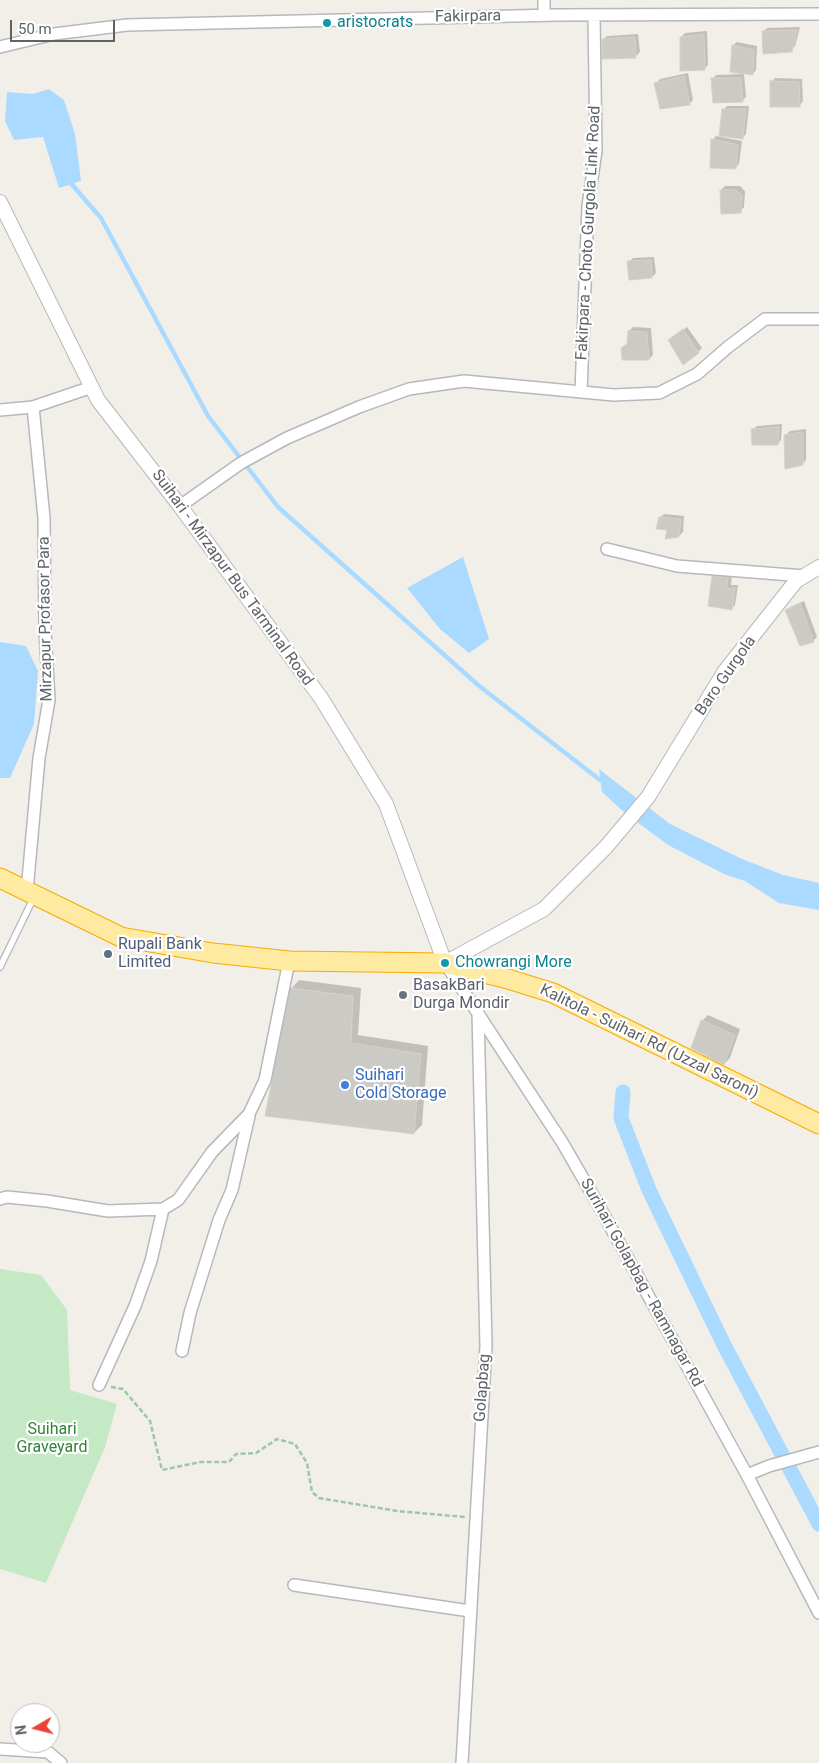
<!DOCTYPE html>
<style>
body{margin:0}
#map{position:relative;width:819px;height:1763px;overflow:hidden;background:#f1efe8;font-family:Roboto,sans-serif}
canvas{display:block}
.north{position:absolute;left:10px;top:1703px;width:50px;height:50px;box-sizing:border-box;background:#fff;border:1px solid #bfc1c3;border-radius:50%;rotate:262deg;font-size:14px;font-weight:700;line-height:20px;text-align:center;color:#5f6368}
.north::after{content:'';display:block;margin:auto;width:18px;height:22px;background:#ea4335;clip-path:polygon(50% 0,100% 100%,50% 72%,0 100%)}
.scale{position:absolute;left:10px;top:20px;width:105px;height:22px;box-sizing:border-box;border:2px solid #5f6368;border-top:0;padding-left:6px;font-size:15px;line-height:18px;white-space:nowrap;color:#5f6368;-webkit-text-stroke:4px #fff;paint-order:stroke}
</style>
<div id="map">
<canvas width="819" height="1763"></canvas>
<div class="north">N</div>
<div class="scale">50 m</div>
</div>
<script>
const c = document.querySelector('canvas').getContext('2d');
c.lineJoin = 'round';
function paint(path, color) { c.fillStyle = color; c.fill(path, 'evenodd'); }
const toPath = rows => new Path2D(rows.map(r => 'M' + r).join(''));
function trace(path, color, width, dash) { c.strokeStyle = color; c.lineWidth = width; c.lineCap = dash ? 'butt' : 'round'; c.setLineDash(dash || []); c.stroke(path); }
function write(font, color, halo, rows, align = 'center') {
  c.font = font + ' Roboto,sans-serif'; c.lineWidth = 4.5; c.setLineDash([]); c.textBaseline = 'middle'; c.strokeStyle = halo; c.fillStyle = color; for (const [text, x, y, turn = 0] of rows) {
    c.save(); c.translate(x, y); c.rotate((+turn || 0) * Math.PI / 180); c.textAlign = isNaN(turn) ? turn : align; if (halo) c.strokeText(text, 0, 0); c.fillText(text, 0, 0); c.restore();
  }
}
paint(toPath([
 [0,1269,41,1275,67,1310,70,1390,117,1404,105,1447,46,1583,0,1569]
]), '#c5e8c5');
paint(toPath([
 [49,89,64,100,75,134,81,181,59,188,43,137,14,140,5,121,7,92,33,94],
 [463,557,489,639,469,653,440,629,407,588],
 [0,642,26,646,38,671,34,724,10,778,0,778],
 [599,769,670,824,742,859,783,875,819,883,819,910,779,903,745,881,724,874,668,845,625,813,602,792]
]), '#aadaff');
paint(toPath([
 [800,27,795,46,791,50,763,32,767,28],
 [707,31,708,65,704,69,681,37,685,33],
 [638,34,640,52,636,56,603,40,607,36],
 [737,42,757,46,756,70,753,74,733,45],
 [688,73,693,100,689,104,656,83,660,79],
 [744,74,746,97,742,101,713,79,716,75],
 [775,78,802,79,803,101,800,105,771,82],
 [727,106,749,106,746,134,742,138,723,110],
 [716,136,742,141,739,164,735,168,713,140],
 [725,186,740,186,745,191,744,207,740,211,721,190],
 [654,257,656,273,652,277,629,262,633,258],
 [633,327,651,328,653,355,649,359,629,343,629,331],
 [687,327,702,348,698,352,670,340],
 [782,424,781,440,778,444,753,430,757,426],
 [806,429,806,460,802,464,786,435,790,431],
 [664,514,684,516,683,532,679,536,669,529,660,518],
 [717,572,732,574,731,585,738,585,735,605,731,609,713,576],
 [804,601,817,637,813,641,787,610,791,607],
 [299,980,361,988,358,1035,428,1046,422,1125,414,1133,291,989],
 [708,1015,740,1029,730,1058,724,1064,702,1021]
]), '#0003');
trace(toPath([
 [68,180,101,218,208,416,278,507,478,685,600,780]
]), '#aadaff', 4.5);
trace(toPath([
 [623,1092,621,1118,649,1190,724,1345,819,1524]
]), '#aadaff', 15);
const building = toPath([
 [797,30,792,52,763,54,762,31,797,30],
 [704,34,705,70,680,71,680,37,704,34],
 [635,37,636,58,602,59,602,39,635,37],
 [732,45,754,50,753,75,730,72,732,45],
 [684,76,690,105,660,109,654,83,684,76],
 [711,78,741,78,743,102,713,103,711,78],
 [770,81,799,82,800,107,770,107,770,81],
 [722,109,746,109,743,139,719,136,722,109],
 [711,139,738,145,736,169,710,168,711,139],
 [720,190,735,190,742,195,741,213,721,214,720,190],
 [651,260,652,278,629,280,627,261,651,260],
 [683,329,699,353,683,365,668,340,683,329],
 [628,331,647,332,649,360,622,360,621,348,627,344,628,331],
 [779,427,778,445,752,445,751,429,779,427],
 [803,432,803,465,785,469,784,435,803,432],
 [659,517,681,519,679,537,665,539,667,530,656,529,659,517],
 [712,576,728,577,727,589,735,588,732,610,708,606,712,576],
 [800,603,814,642,800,646,785,610,800,603],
 [290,988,353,996,351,1043,421,1054,414,1134,265,1116,290,988],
 [701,1020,735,1035,724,1065,691,1048,701,1020]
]);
paint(building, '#cccac5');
trace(building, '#d6d1c6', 1);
const service = toPath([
 [0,967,34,897]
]);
const minor = toPath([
 [544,0,544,15],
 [0,47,54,34,127,25,557,15,819,14],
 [581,392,588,206,596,151,594,15],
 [0,410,33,407],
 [180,506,241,463,287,438,359,407,409,389,464,381,614,395,659,393,697,374,728,347,765,319,819,319],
 [607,549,677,566,804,576],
 [27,891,39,758,49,700,45,631,44,518,33,407,92,387],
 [445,963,562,1142,599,1206,747,1475,819,1613],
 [0,1199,7,1197,47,1201,108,1211,163,1209,178,1200,212,1152,249,1114,265,1080,289,961],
 [182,1351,190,1313,219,1220,232,1190,249,1116],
 [99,1385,135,1306,151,1261,163,1209],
 [747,1475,769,1466,819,1452],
 [294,1585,470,1611],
 [0,1749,48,1752,61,1763],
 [462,1763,486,1346,478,1013]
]);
const tertiary = toPath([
 [0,202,98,400,180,506,321,698,386,804,445,963,544,909,606,847,648,797,725,671,796,581,819,567]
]);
const trunk = toPath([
 [0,878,121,937,213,953,289,961,445,963,508,979,553,993,819,1124]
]);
trace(service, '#b5b8bc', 8);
trace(minor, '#b5b8bc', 14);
trace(tertiary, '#b5b8bc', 16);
trace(trunk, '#f9ab00', 21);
trace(toPath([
 [111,1387,123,1389,150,1421,162,1470,200,1462,229,1462,236,1454,256,1453,277,1439,295,1444,307,1463,312,1492,319,1498,397,1511,465,1517]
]), '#9cc7a9', 2.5, [5, 2.5]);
trace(service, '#fff', 5.5);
trace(minor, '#fff', 11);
trace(tertiary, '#fff', 14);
trace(trunk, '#feeaa1', 19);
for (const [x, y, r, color] of [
 [327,23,5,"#0f9aa8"],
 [108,954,5,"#5c6f8a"],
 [445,963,5,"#0f9aa8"],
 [403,995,5,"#6b7280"],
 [345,1085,5,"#3f7fe0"]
]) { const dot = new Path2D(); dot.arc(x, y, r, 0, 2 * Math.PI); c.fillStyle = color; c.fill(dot); trace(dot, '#fff', 2); }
write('16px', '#5f6368', '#fff', [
 ["Fakirpara",468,17,-1],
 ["Fakirpara - Choto Gurgola Link Road",589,233,-87],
 ["Suihari - Mirzapur Bus Tarminal Road",232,578,54],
 ["Mirzapur Profasor Para",46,619,-91],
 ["Baro Gurgola",726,676,-55],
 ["Kalitola - Suihari Rd (Uzzal Saroni)",649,1042,26],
 ["Surihari Golapbag - Ramnagar Rd",641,1283,61],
 ["Golapbag",483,1388,-86]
]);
write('16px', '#0d838f', '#fff', [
 ["aristocrats",337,23],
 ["Chowrangi More",455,963]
], 'left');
write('16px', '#4e5e75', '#fff', [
 ["Rupali Bank",118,945],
 ["Limited",118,963]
], 'left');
write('16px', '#5b616d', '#fff', [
 ["BasakBari",413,986],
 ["Durga Mondir",413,1004]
], 'left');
write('16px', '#366cbe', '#fff', [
 ["Suihari",355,1076],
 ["Cold Storage",355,1094]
], 'left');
write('16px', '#348238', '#fff', [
 ["Suihari",52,1430],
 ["Graveyard",52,1448]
]);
</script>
